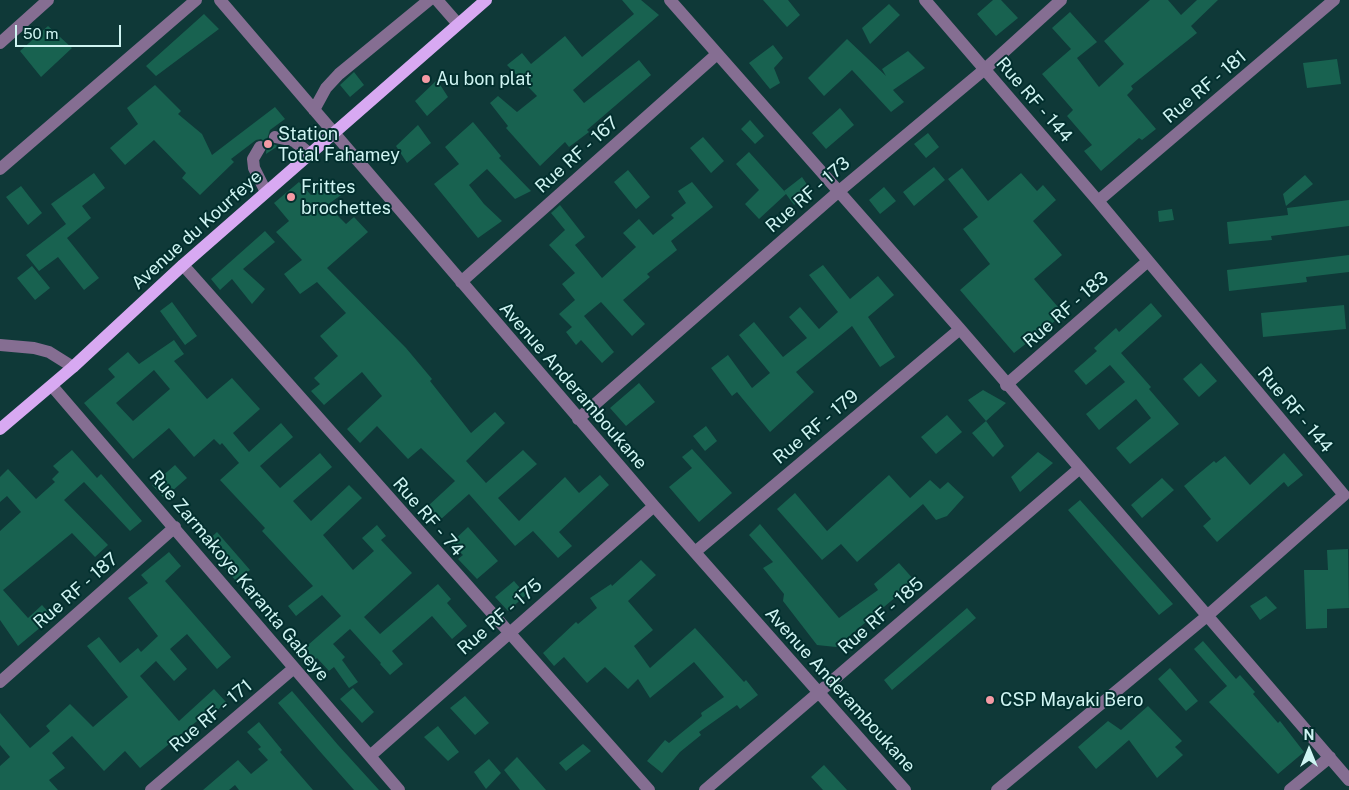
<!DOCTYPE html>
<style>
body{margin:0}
#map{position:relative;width:1349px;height:790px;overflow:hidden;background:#0f3938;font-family:"Public Sans",sans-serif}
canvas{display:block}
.north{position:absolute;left:1284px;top:725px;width:50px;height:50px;-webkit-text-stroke:4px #022f2e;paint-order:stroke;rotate:0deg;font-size:14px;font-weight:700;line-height:20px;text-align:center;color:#cff4f2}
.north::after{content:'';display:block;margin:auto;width:18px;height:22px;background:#cff4f2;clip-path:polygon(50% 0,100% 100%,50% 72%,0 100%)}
.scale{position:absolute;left:15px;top:25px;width:106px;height:22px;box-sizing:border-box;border:2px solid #cff4f2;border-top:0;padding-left:6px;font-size:15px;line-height:18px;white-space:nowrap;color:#cff4f2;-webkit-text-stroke:4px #022f2e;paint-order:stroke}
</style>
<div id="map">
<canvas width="1349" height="790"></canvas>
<div class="north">N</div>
<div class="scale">50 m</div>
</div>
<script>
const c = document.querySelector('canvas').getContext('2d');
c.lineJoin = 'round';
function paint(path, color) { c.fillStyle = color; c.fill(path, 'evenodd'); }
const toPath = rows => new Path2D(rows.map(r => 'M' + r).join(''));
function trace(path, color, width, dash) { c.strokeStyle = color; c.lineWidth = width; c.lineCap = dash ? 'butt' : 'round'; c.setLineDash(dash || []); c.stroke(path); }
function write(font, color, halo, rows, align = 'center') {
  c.font = font + ' "Public Sans",sans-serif'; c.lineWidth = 4; c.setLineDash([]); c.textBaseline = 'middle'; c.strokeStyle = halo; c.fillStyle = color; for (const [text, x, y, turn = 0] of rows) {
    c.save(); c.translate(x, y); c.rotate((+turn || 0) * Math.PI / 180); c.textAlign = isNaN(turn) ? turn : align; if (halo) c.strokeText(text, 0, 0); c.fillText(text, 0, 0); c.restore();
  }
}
paint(toPath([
 [622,0,641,0,659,15,573,90,584,103,639,60,651,75,587,130,589,132,569,147,565,142,540,166,506,128,508,126,490,103,498,96,517,112,537,96,507,65,522,53,531,64,565,36,582,57,634,14],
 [763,0,788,0,800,15,787,27],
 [993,0,1001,0,1018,18,996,36,977,14],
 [1150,0,1168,0,1181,15,1197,0,1218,0,1191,26,1197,33,1131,86,1133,89,1127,95,1156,129,1142,140,1139,138,1101,171,1084,151,1092,145,1067,116,1073,110,1042,74,1071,49,1052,28,1070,12,1097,42,1077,58,1099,87,1124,64,1104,41],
 [889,4,900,15,870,44,862,28],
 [204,14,219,29,156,76,146,66],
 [48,26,72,48,41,77,20,51],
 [847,39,886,76,882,69,908,51,925,68,893,90,904,102,891,112,852,70,824,96,808,78],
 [773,45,783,58,774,68,780,83,770,89,749,63],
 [1337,59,1341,84,1307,88,1303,63],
 [354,72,364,85,350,97,340,85],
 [437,80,448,97,427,116,415,101],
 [155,85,181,111,178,114,202,134,212,155,275,107,285,119,270,130,267,139,270,143,278,146,266,154,267,143,261,139,256,140,231,159,234,162,200,195,182,178,186,173,154,140,125,165,110,148,138,124,127,108],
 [840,108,854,125,826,149,812,133],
 [750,120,764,136,755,144,741,129],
 [473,122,501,156,499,158,531,191,515,199,487,169,469,185,484,204,502,221,478,238,434,184,459,164,445,147],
 [418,125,431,143,407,163,396,146],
 [928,133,939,147,926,158,914,144],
 [703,137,724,161,711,173,690,148],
 [749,152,786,193,784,191,802,177,812,192,794,205,786,194,759,219,745,204,759,190,736,164],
 [934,167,945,180,914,206,903,192],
 [962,168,988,201,1021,173,1037,191,1043,185,1056,200,1033,221,1062,255,1034,279,1064,314,1014,353,960,290,990,264,963,229,978,217,948,179],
 [628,170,650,197,636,209,614,182],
 [94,173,105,188,82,206,91,218,67,238,99,278,84,290,58,257,39,271,26,255,66,224,51,204],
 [1305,175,1313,184,1286,206,1283,194],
 [334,179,344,193,327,205,346,224,354,217,368,232,327,268,406,348,432,379,430,381,471,433,495,412,505,423,466,461,486,483,523,450,537,464,498,498,519,521,565,477,579,493,600,475,609,485,559,532,572,546,558,558,533,531,515,546,469,494,440,520,428,506,455,481,421,448,408,459,377,426,360,443,347,429,382,396,362,372,324,405,311,391,320,384,314,378,338,356,320,336,346,313,317,282,300,294,284,274,302,260,276,232,289,221,274,203,299,182,311,195],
 [692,182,713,207,671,241,677,250,647,274,650,277,623,300,645,324,632,336,601,302,584,316,614,352,602,363,581,340,576,345,566,332,572,327,559,314,575,300,562,284,575,273,549,245,565,230,551,213,560,205,585,237,575,245,602,278,636,247,623,233,639,219,653,235,674,218,671,215,686,203,678,191],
 [21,186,42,213,28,225,6,197],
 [884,187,896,201,880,214,869,200],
 [1349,200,1349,226,1271,236,1272,240,1229,244,1227,222,1288,215,1287,208],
 [1172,209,1174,220,1159,222,1158,211],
 [265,231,275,242,243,269,265,289,252,304,232,279,220,290,211,279],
 [1349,255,1349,272,1306,277,1307,282,1229,291,1227,270],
 [823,265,850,299,878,276,894,295,868,317,895,357,880,367,852,326,796,372,814,392,770,432,737,392,732,396,711,368,728,355,752,388,770,373,739,335,754,322,783,357,807,338,789,317,800,307,819,329,838,312,809,275],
 [32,266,50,288,35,300,17,278],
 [172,302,197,336,185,345,160,311],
 [1151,303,1162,316,1121,353,1151,387,1149,389,1179,424,1130,464,1116,448,1151,418,1136,399,1099,430,1086,414,1125,382,1110,365,1086,385,1074,371,1097,351,1094,348,1116,328,1119,332],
 [1344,305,1346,329,1263,337,1261,313],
 [174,340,184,354,174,361,207,399,232,378,260,409,233,433,249,452,281,423,293,437,260,466,280,488,320,453,332,467,293,501,311,521,349,485,362,498,323,535,353,570,374,551,362,538,377,525,386,536,381,540,412,573,364,617,380,634,438,584,451,599,447,603,467,626,452,639,432,616,392,651,403,664,390,675,380,664,381,663,350,629,333,644,345,657,342,660,358,682,349,688,334,667,329,671,317,658,310,664,300,652,341,616,322,595,296,616,288,606,313,586,262,531,265,528,220,480,239,463,222,443,220,445,214,439,194,457,169,428,133,459,84,403,115,377,108,369,128,352,139,364],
 [154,370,170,389,133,421,116,403],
 [1201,363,1217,381,1199,397,1183,379],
 [639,383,655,402,626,426,610,408],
 [983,390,1006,403,986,421,968,400],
 [947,415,962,432,936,454,921,437],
 [986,421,1004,446,993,457,972,433],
 [706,426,717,441,705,451,693,436],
 [692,449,732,493,699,522,669,487,692,468,682,457],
 [72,450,97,478,101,474,142,521,130,531,84,482,64,500,108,545,95,557,72,533,3,590,28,618,42,605,53,617,18,646,0,620,0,531,21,512,7,496,0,502,0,477,8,469,36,499,55,482,52,479,59,472,53,466],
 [1038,452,1053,463,1020,492,1011,477],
 [1284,453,1303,475,1288,487,1284,482,1217,542,1203,526,1211,519,1184,486,1214,461,1216,463,1225,456,1250,485],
 [175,465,187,478,164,498,152,485],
 [889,475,910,498,930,480,940,489,948,482,964,497,947,516,936,520,923,504,857,562,841,544,822,560,777,509,795,493,827,531],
 [1162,478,1174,490,1142,518,1131,505],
 [1080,500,1173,604,1159,615,1068,510],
 [760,524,839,618,878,590,874,584,899,563,915,581,836,647,817,645,783,601,784,594,763,568,773,562,749,535],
 [468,527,498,561,477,579,458,559,463,555,451,543],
 [217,532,250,570,236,581,204,544],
 [1348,549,1349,608,1327,609,1327,628,1306,629,1304,570,1328,570,1327,550],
 [169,552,181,566,165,581,231,657,217,669,187,634,170,649,187,669,174,681,156,661,140,676,179,721,214,689,226,702,206,721,202,717,140,768,125,751,104,771,72,736,52,753,65,768,49,780,58,790,0,790,0,766,10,757,0,745,0,713,30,748,50,731,46,726,70,704,93,727,128,697,87,646,99,637,120,663,138,648,141,652,158,636,128,598,148,583,141,575],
 [641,560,656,575,628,601,653,630,634,646,650,668,695,628,744,682,746,680,758,695,740,709,737,705,699,732,701,735,680,752,662,773,647,761,665,740,669,743,702,716,701,713,724,697,694,662,650,698,638,679,628,689,605,667,587,683,564,657,554,666,543,653,576,622,578,624,597,608,590,598,611,584,612,586],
 [514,581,526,595,508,611,495,597],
 [1266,596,1277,608,1260,620,1250,606],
 [967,608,976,618,892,690,884,680],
 [1203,641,1236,679,1240,675,1255,692,1253,694,1278,723,1280,721,1304,752,1278,774,1209,702,1227,686,1194,649],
 [1170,668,1198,701,1186,711,1158,679],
 [353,688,374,712,362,723,340,699],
 [292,691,338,745,379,790,354,790,323,755,278,703],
 [465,696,489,723,475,735,450,708],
 [1148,706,1182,741,1175,747,1183,755,1157,778,1129,740,1096,769,1078,747,1108,721,1121,730],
 [259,722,282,750,280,752,313,790,239,790,235,785,229,790,203,790,238,760,251,774,268,760,258,749,261,747,247,732],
 [438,726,459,752,448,761,424,737],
 [583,744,591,751,566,771,559,763],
 [517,757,546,790,520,790,504,770],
 [489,759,501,773,486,789,474,772],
 [824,765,847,790,823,790,811,777]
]), '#186250');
trace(toPath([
 [220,0,654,506,905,790],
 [437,0,458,24],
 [670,0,960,329,1349,780],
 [925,0,1098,201,1344,495,1207,616,997,790],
 [0,43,48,0],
 [314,110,326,88,339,74,429,0],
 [275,137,294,141,310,154],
 [260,147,253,159,254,168,266,192],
 [0,169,196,0],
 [1098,201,1334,0],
 [183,265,649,790],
 [461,282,717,54],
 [0,345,34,348,49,352,73,367],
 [1006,385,1148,261],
 [52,386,399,790],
 [578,419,838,192,985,69,1061,0],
 [695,552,960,329],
 [0,682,175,527],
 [370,756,654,506],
 [151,790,294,668],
 [705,790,1080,468],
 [1290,790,1330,757]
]), '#856e92', 12);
trace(toPath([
 [0,429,73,367,183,265,486,0]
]), '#d8a9f2', 12);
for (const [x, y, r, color] of [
 [426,79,5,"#f49aa4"],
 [268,144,5,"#f49aa4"],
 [291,197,5,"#f49aa4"],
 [990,700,5,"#f49aa4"]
]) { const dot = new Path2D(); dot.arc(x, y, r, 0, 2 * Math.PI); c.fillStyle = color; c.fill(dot); trace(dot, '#022f2e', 2); }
write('18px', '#cff4f2', '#022f2e', [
 ["Au bon plat",436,79],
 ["Station",278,134],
 ["Total Fahamey",278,155],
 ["Frittes",301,187],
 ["brochettes",301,208],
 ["CSP Mayaki Bero",1000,700]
], 'left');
write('18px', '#cff4f2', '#022f2e', [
 ["Rue RF - 181",1205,87,-40],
 ["Rue RF - 144",1034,100,49],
 ["Rue RF - 167",577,155,-42],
 ["Rue RF - 173",808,195,-41],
 ["Avenue du Kourfeye",197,230,-42],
 ["Rue RF - 183",1066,310,-41],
 ["Avenue Anderamboukane",573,386,49],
 ["Rue RF - 144",1295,410,50],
 ["Rue RF - 179",816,427,-40],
 ["Rue RF - 74",428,517,49],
 ["Rue Zarmakoye Karanta Gabeye",239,576,50],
 ["Rue RF - 187",76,591,-41],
 ["Rue RF - 185",881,616,-41],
 ["Rue RF - 175",500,617,-41],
 ["Avenue Anderamboukane",840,690,48],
 ["Rue RF - 171",211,716,-40]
]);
</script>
